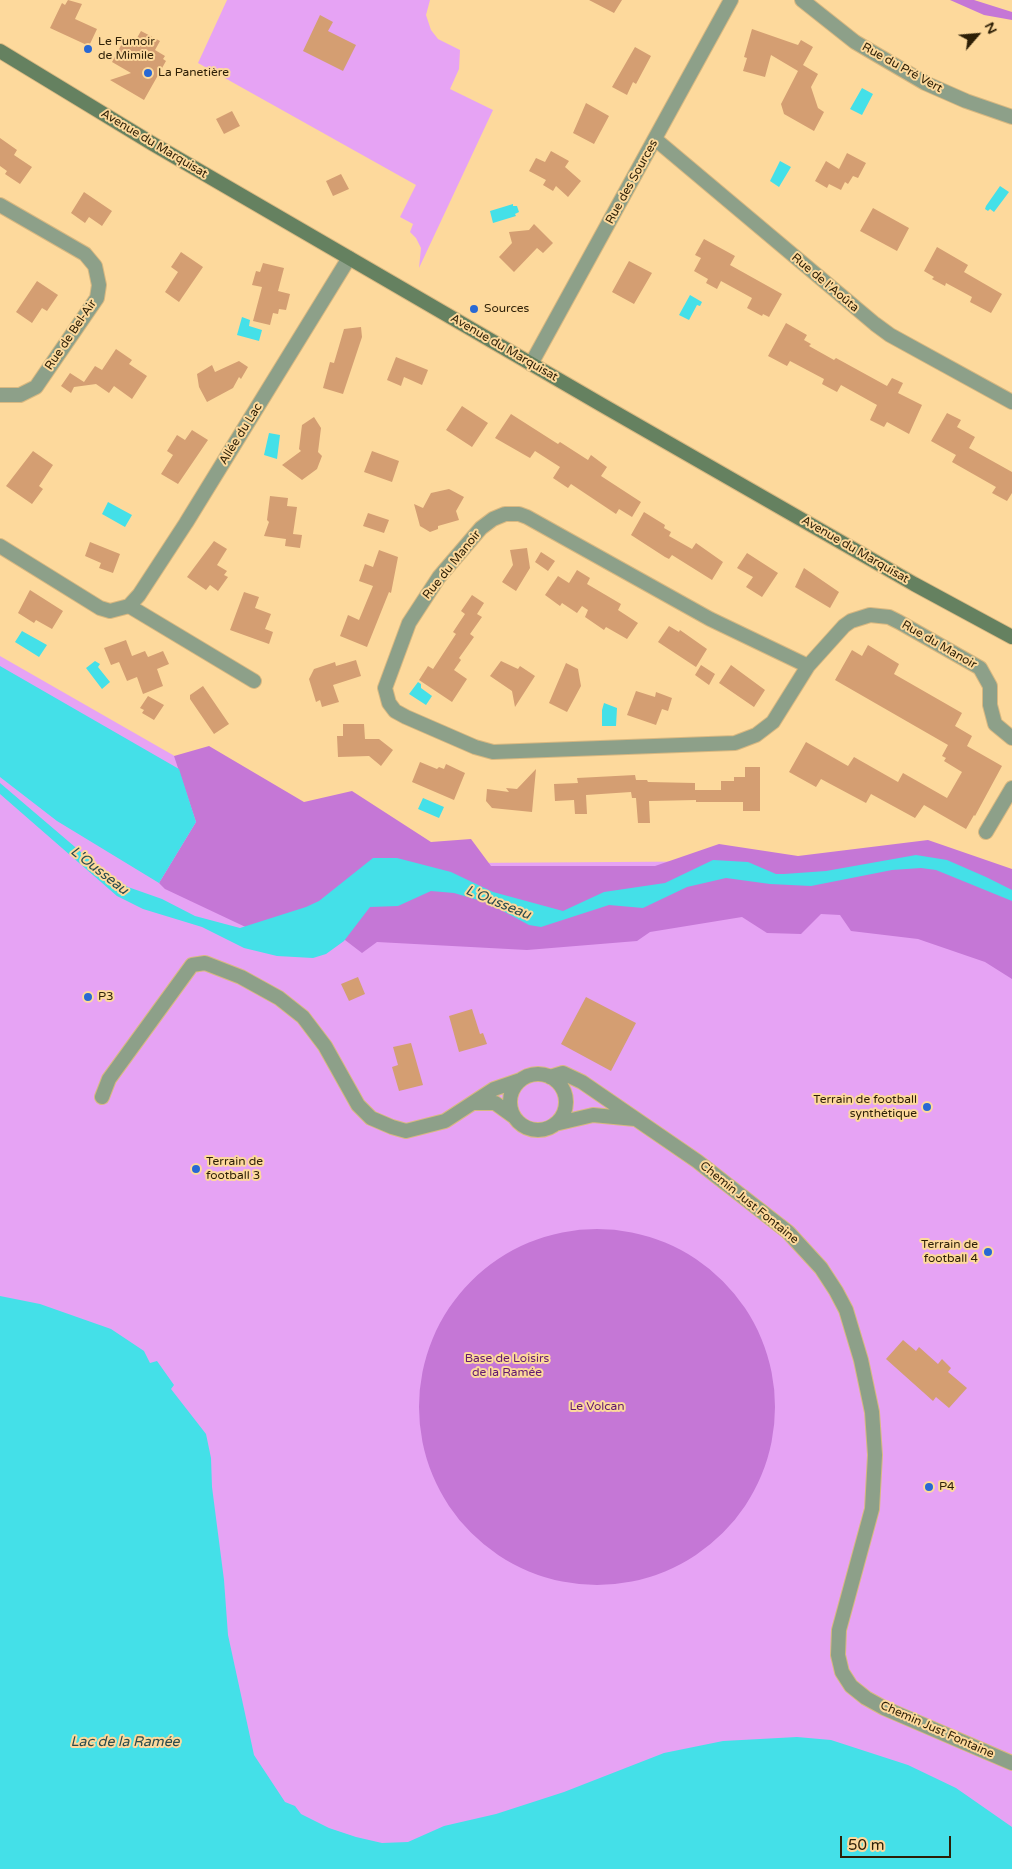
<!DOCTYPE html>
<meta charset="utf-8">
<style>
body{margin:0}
#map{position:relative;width:1012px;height:1869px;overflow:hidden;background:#fdd99c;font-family:"Varela Round",sans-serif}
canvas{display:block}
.north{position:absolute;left:952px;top:10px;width:50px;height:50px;-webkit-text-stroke:4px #fdd99c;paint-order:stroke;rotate:63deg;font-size:14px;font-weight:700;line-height:20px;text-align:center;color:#2d1f06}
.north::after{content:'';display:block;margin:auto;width:18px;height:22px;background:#2d1f06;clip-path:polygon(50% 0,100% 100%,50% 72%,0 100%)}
.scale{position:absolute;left:840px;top:1836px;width:111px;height:22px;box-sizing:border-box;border:2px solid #2d1f06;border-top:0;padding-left:6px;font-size:15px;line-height:18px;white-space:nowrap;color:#2d1f06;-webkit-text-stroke:4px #fdd99c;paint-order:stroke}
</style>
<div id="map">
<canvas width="1012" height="1869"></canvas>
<div class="north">N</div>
<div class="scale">50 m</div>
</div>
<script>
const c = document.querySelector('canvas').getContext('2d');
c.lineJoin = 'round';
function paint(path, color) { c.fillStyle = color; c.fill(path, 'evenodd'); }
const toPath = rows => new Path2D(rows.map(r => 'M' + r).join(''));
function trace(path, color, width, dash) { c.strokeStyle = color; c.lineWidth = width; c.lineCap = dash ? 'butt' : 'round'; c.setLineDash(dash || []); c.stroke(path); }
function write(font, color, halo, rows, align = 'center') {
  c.font = font + ' "Varela Round",sans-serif'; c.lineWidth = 4; c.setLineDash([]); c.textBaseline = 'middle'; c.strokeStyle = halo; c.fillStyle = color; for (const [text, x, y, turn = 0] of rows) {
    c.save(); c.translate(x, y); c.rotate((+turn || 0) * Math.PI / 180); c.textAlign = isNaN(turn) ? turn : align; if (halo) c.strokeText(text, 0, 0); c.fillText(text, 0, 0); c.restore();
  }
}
paint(toPath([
 [227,0,430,0,426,15,431,30,438,39,460,50,459,69,450,89,493,110,419,268,421,248,416,238,410,232,413,224,400,217,416,185,198,63],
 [0,656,220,782,467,863,915,860,1012,922,1012,1869,0,1869]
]), '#e6a3f4');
paint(toPath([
 [950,0,974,0,1012,12,1012,20,984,15],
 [209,746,304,802,352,791,431,842,471,839,491,866,655,866,719,844,798,856,928,840,1012,869,1012,979,985,962,918,939,851,931,840,915,821,914,801,934,767,933,742,917,650,932,637,941,527,950,377,942,362,953,345,940,338,902,254,931,165,889,159,883,196,822,174,756],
 '419 1407a178 178 0 1 1 356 0a178 178 0 1 1-356 0Z'
]), '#c577d6');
paint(toPath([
 [862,88,873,94,862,115,850,109],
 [780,161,791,167,779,187,770,181],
 [1000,186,1009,192,994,212,990,209,988,211,985,209,986,206],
 [513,204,513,206,517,206,519,212,515,214,516,216,493,223,490,211],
 [690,295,702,302,700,306,697,305,689,320,679,315],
 [242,317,250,320,249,326,262,330,259,341,237,335],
 [269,433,280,435,277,459,264,455],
 [108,502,132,515,125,527,102,514],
 [22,631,47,645,39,657,15,642],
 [95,661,100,664,98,667,110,682,102,689,86,668],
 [0,666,179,769,196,822,159,883,57,821,0,777],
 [418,682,421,684,421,688,432,696,426,705,409,694],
 [604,703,617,708,616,726,602,726,602,710],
 [0,783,102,870,128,887,162,899,195,916,240,928,306,907,319,901,373,858,397,858,451,872,493,892,563,911,604,892,665,883,713,860,748,862,776,874,784,874,826,871,916,855,947,860,986,877,1012,890,1012,901,936,870,921,868,892,870,811,886,770,884,726,878,687,887,643,908,609,905,541,927,529,925,488,903,454,893,431,891,398,906,370,907,344,941,326,954,313,958,277,956,244,948,202,927,143,909,117,896,0,794],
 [423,798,444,807,439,818,418,809],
 [0,1296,40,1304,111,1329,144,1351,150,1363,157,1361,174,1385,171,1389,206,1434,211,1458,212,1487,224,1580,228,1635,254,1755,285,1802,295,1806,301,1814,329,1828,356,1837,382,1843,408,1842,444,1826,496,1814,564,1792,664,1753,723,1741,797,1737,831,1740,908,1765,956,1788,1012,1827,1012,1869,0,1869]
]), '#44e0e8');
paint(toPath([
 [68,0,82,4,75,19,97,29,89,46,50,28,62,3,65,5],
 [589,0,622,0,614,13],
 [320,15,333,22,328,31,356,45,343,71,303,51],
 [752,29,798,45,801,40,813,47,803,65,818,74,811,87,818,108,824,112,814,131,784,114,781,104,798,71,771,55,765,77,743,71,747,58,744,57],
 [141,31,160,41,155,50,165,56,163,59,166,61,144,100,110,80,131,73,112,62,125,38,134,43],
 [635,47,651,56,636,84,633,82,627,95,612,87],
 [586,103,609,116,594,144,573,133],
 [232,111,240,126,224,134,216,119],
 [0,138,17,150,14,155,32,167,20,184,5,174,7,171,0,166],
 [551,151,569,161,565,167,581,181,568,197,556,186,553,191,543,185,546,180,529,171,536,158,545,162],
 [847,153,866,163,858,178,853,176,848,184,845,182,841,190,829,184,827,188,815,181,826,161,839,169],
 [341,174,349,189,333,196,326,181],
 [84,192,112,211,102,226,89,217,85,223,71,213],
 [873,208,909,228,897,251,860,231],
 [534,224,553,243,543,253,537,248,514,272,499,257,512,243,509,232,529,230],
 [704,239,735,256,730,265,782,294,769,317,763,314,762,316,747,308,752,298,721,281,717,289,706,283,708,279,694,271,701,258,695,255],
 [937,247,968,265,964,272,1002,294,991,313,970,302,972,297,946,283,945,286,932,279,934,277,924,271],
 [181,252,203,267,179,302,165,292,178,272,171,267],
 [629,261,652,273,634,304,612,292],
 [263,263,284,268,278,291,290,294,286,310,279,309,278,314,273,313,270,325,253,321,262,287,252,285,256,271,260,272],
 [37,281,58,295,47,311,42,308,32,323,16,312],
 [786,323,807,335,804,340,811,344,809,346,834,360,836,358,887,386,892,378,903,383,898,393,922,405,909,434,887,422,884,427,870,420,877,405,841,385,837,392,822,384,824,379,790,361,787,366,768,356],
 [361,327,362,337,343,394,323,388,330,362,334,363,344,329],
 [116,349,132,360,129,364,147,376,132,399,114,386,109,393,96,384,74,387,71,393,61,386,70,373,84,382,95,366,102,370],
 [396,357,428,370,422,385,404,377,401,386,387,380],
 [239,361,248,367,241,379,239,377,233,388,207,402,199,387,197,374,212,365,215,372],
 [462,406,488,423,472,447,446,430],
 [947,413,961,420,957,427,975,437,969,448,1012,472,1012,493,1007,501,992,493,996,487,952,462,956,455,931,441],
 [511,414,558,444,560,442,588,460,591,455,607,467,601,476,641,502,632,517,619,509,616,514,571,484,568,488,553,478,560,467,535,451,530,458,495,438],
 [314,417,321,428,318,452,322,456,317,469,302,480,282,465,301,451,299,449,302,425],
 [192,430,208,440,178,484,161,474,173,455,167,451,177,435,185,440],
 [33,451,53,465,39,486,43,489,32,504,6,486],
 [372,451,399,461,392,482,364,472],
 [449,489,464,497,456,511,459,520,438,526,438,529,430,532,420,526,414,504,423,508,431,493],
 [270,496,288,498,287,506,297,507,293,534,302,535,300,548,285,546,286,539,264,536,269,522,267,520],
 [644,512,665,525,664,528,671,532,669,536,692,549,696,543,723,562,712,580,672,555,669,559,665,557,631,535],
 [368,513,389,520,384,533,363,526],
 [214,541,227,549,217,565,227,571,224,575,228,577,218,591,210,585,206,590,187,577],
 [90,542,120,554,113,573,99,568,101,563,85,556],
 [527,548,530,568,516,591,502,582,513,565,510,550],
 [379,550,398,557,391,593,389,592,367,647,340,636,348,615,359,620,373,586,359,581,365,564,373,567],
 [541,552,555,561,548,571,535,562],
 [747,553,778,573,762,597,746,587,753,577,737,568],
 [804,568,839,592,830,608,795,587],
 [577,570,590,578,587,584,621,604,618,610,638,623,627,639,606,627,604,630,585,617,588,610,582,606,577,613,562,603,560,606,545,595,558,576,569,583],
 [30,590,63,611,52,629,36,620,34,623,18,613],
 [244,592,259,597,255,608,271,614,265,629,273,632,269,644,230,630],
 [472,595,484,603,477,614,482,617,470,634,474,637,459,658,461,660,454,670,467,679,452,702,419,680,428,666,433,669,456,634,453,632,465,614,461,611],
 [669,626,679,632,680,630,707,649,696,667,658,642],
 [126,640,132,656,145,651,148,657,163,651,169,664,157,669,163,686,143,694,137,677,127,681,119,662,111,665,104,648],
 [868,645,899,664,894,674,962,713,955,726,972,736,967,746,1002,766,975,816,974,815,966,829,924,805,915,818,871,794,866,803,821,779,816,787,789,772,806,742,848,766,854,757,898,782,903,773,947,798,962,772,944,761,946,758,942,756,948,745,835,680,852,650,862,656],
 [356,660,361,676,333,685,339,702,322,707,320,700,316,702,309,679,314,669,335,662,336,666],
 [501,661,518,669,520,666,535,676,515,707,512,691,490,676],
 [566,663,578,669,581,686,567,712,549,703],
 [701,665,715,674,709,685,695,675],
 [731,665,765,690,754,707,719,683],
 [203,686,229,724,214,734,190,699,190,695],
 [636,691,655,697,656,692,672,698,668,711,662,709,656,725,627,715],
 [148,696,164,705,154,720,142,713,144,710,140,708],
 [343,724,364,724,365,739,379,739,393,750,381,766,369,756,338,757,337,736,343,736],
 [420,762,437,769,439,767,444,769,446,764,465,773,454,800,412,782],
 [745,767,760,767,760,811,743,811,743,802,696,802,696,800,649,801,650,823,638,823,636,798,632,798,631,792,586,795,587,814,575,814,574,800,555,801,554,784,578,783,577,778,635,775,636,780,647,780,648,782,695,783,695,790,721,790,721,781,734,781,734,777,745,777],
 [536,769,532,812,492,808,486,801,487,789,509,792,506,788,517,789],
 [358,977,365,994,349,1001,341,984],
 [586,997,636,1023,611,1071,561,1044],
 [472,1009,480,1034,483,1033,487,1044,459,1052,449,1016],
 [411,1043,423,1085,399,1091,392,1067,398,1065,393,1047],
 [903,1340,916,1351,919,1347,938,1364,942,1359,951,1368,948,1372,967,1388,949,1408,936,1397,933,1401,886,1359]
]), '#d49e72');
const minor = toPath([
 [802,0,855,42,925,83,966,101,1012,117],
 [655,139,875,324,890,335,1012,402],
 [0,205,85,254,95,266,99,285,97,298,36,387,20,395,0,395],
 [531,364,731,0],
 [0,546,100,608,110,611,129,606,139,595,186,523,349,258],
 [129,606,254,681],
 [808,666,710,619,527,517,519,514,505,514,493,519,481,528,439,577,409,623,385,688,389,703,395,711,406,717,475,747,493,752,735,743,756,735,773,722,808,666,844,626,851,621,870,615,889,617,899,622,980,668,990,686,990,705,995,724,1012,738],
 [986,832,1012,788],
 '510 1102a28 28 0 1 1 56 0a28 28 0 1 1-56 0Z',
 [550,1077,563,1073,582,1082,697,1161,788,1232,821,1268,836,1291,846,1310,861,1360,872,1412,875,1455,872,1509,839,1630,838,1655,842,1672,851,1686,866,1698,884,1708,1012,1763],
 [102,1097,109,1079,192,965,205,963,241,977,279,998,303,1017,325,1046,358,1105,371,1118,392,1127,406,1131,445,1121,494,1089,520,1080],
 [473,1103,495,1103,513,1116],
 [555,1124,593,1115,635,1119]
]);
const secondary = toPath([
 [0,51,153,144,602,405,914,584,1012,637]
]);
trace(minor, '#d8b881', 16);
trace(secondary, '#d8b881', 16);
trace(minor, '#8da089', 14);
trace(secondary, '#658160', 14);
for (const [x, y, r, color] of [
 [88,49,5,"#2868d4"],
 [148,73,5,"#2868d4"],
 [474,309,5,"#2868d4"],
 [88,997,5,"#2868d4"],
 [927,1107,5,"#2868d4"],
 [196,1169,5,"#2868d4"],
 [988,1252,5,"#2868d4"],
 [929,1487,5,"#2868d4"]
]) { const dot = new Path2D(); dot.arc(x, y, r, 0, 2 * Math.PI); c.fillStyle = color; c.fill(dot); trace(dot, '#fdd99c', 2); }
write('12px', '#2d1f06', '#fdd99c', [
 ["Le Fumoir",98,42],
 ["de Mimile",98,56],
 ["La Panetière",158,73],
 ["Sources",484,309],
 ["P3",98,997],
 ["Terrain de football",917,1100,"right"],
 ["synthétique",917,1114,"right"],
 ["Terrain de",206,1162],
 ["football 3",206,1176],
 ["Terrain de",978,1245,"right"],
 ["football 4",978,1259,"right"],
 ["P4",939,1487]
], 'left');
write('12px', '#2d1f06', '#fdd99c', [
 ["Rue du Pré Vert",902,68,29],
 ["Avenue du Marquisat",154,144,31],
 ["Rue des Sources",632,182,-61],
 ["Rue de l'Aoûta",825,283,40],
 ["Rue de Bel-Air",71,335,-56],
 ["Avenue du Marquisat",504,348,30],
 ["Allée du Lac",241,434,-58],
 ["Avenue du Marquisat",855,550,30],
 ["Rue du Manoir",452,565,-51],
 ["Rue du Manoir",939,645,30],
 ["Chemin Just Fontaine",749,1203,39],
 ["Chemin Just Fontaine",937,1730,24]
]);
write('12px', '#61186f', '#fdd99c', [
 ["Base de Loisirs",507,1359],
 ["de la Ramée",507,1373],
 ["Le Volcan",597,1407]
]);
write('italic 14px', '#2c4b4d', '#fdd99c', [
 ["L'Ousseau",99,871,38],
 ["L'Ousseau",498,903,22],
 ["Lac de la Ramée",125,1742]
]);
</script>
